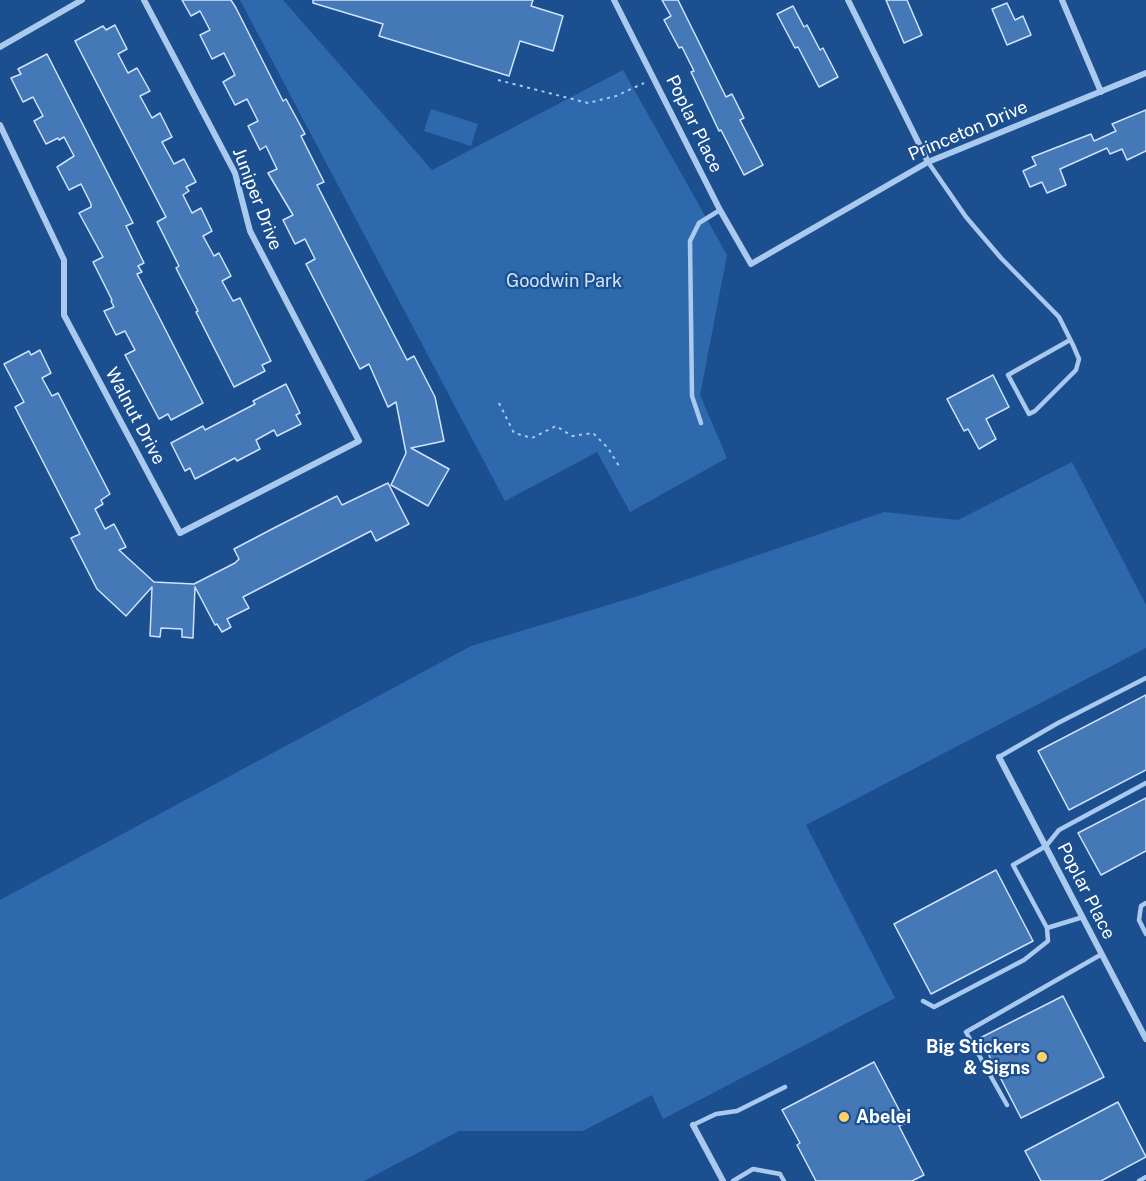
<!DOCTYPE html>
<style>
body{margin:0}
canvas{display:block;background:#1b4f8f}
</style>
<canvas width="1146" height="1181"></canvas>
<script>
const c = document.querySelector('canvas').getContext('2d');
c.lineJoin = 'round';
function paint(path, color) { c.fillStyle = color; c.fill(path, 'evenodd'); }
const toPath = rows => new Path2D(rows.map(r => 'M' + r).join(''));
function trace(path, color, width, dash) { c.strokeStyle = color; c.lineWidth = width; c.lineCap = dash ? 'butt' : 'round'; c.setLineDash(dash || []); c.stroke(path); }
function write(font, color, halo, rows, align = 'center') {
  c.font = font + ' "Public Sans",sans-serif'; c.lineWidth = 4.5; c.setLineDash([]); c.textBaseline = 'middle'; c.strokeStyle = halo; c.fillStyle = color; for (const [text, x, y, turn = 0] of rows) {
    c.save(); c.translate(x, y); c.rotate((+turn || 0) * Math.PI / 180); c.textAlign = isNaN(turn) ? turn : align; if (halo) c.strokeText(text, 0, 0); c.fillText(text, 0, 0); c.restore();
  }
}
paint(toPath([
 [240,0,283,0,432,170,623,70,727,255,700,395,727,458,630,512,597,452,505,501],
 [431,109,478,124,471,146,424,131],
 [1072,462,1146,605,1146,648,806,825,895,998,663,1119,652,1095,583,1131,459,1131,364,1181,0,1181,0,900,471,646,638,596,884,512,958,520]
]), '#2e69ad');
const building = toPath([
 [182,0,231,0,236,8,283,101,286,99,305,134,301,136,324,182,317,185,362,273,407,360,414,356,435,397,444,441,411,448,449,469,428,506,391,485,406,453,396,402,388,407,369,364,360,369,306,264,315,259,305,239,295,244,283,220,293,215,268,173,277,169,266,146,260,150,248,126,258,121,247,99,235,105,223,82,235,75,224,53,212,59,200,35,210,30,200,11,191,16,182,0],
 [313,0,533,0,531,6,563,16,553,51,520,41,509,76,379,36,383,24,313,3,313,0],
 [662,0,678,0,726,97,732,94,744,118,740,120,763,165,744,175,721,130,719,131,691,72,694,71,682,47,679,48,664,20,671,16,662,0],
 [886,0,907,0,922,35,904,43,886,0],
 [1007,3,1015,20,1023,16,1031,35,1007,45,992,9,1007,3],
 [793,6,804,27,807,25,820,50,823,48,838,77,819,87,798,47,795,48,777,14,793,6],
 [115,25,127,49,118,54,128,73,137,68,150,91,140,96,152,118,160,113,172,137,162,142,174,164,184,159,196,182,186,187,189,191,183,195,192,213,201,208,212,231,203,236,214,256,219,253,231,276,222,281,233,301,240,298,271,361,262,365,265,371,234,387,196,312,198,311,176,268,179,266,157,222,166,217,75,41,103,26,106,30,115,25],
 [47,54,133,223,126,226,144,263,138,266,142,272,137,274,203,403,171,420,168,414,159,419,125,355,135,350,125,331,116,335,104,311,114,307,111,301,112,300,93,262,103,257,79,213,91,207,91,204,81,184,69,190,57,167,74,156,64,137,59,140,58,138,46,144,34,121,43,116,33,97,23,102,11,78,21,74,18,69,47,54],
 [1146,110,1146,151,1127,160,1122,149,1110,154,1107,148,1060,169,1066,185,1047,193,1042,182,1030,187,1023,171,1036,165,1032,157,1091,134,1094,141,1116,131,1112,124,1146,110],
 [40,350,51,373,42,378,52,396,58,393,110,494,101,500,103,504,95,509,105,529,114,524,126,547,119,550,154,582,194,584,235,563,239,559,234,549,274,528,337,496,342,505,388,483,409,524,376,541,371,531,243,597,249,608,227,619,231,627,222,632,217,624,215,625,195,587,193,638,182,637,182,629,161,628,160,637,150,636,152,587,126,616,97,589,71,538,80,534,15,407,24,402,4,364,29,351,31,355,40,350],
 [993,375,1009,407,986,419,996,439,979,449,968,429,964,431,947,399,993,375],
 [286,384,300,413,296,415,301,424,277,436,274,430,256,440,260,449,237,461,235,458,195,479,190,468,185,471,171,443,203,426,205,430,255,404,253,401,286,384],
 [1146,695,1146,770,1069,810,1038,751,1146,695],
 [1146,798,1146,851,1101,875,1078,833,1146,798],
 [996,870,1033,941,931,994,894,924,996,870],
 [1063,996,1104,1077,1021,1118,980,1038,1063,996],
 [874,1062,906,1123,899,1126,924,1175,912,1181,816,1181,797,1145,800,1143,782,1110,874,1062],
 [1118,1102,1146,1157,1101,1181,1041,1181,1025,1151,1118,1102]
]);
paint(building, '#4478b7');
trace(building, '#cfe3fa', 1.5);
trace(toPath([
 [498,80,588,103,616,96,644,83],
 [499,403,514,433,532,438,556,426,572,436,593,433,608,448,619,466]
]), '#a9c9ee', 2, [3, 4.5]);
trace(toPath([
 [928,162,966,217,1001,258,1059,317,1073,345,1079,359,1076,370,1035,411,1029,414,1008,375,1070,340],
 [701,423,692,396,690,241,699,223,720,210],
 [999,757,1058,723,1146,678],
 [1146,903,1141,906,1139,920,1146,934],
 [1083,917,1047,928,1013,865,1046,846,1059,830,1146,783],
 [923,1001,934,1007,1024,960,1048,941,1047,928],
 [1007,1105,966,1032,1102,954],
 [693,1125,716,1114,737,1111,785,1087],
 [733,1181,753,1169,780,1174,784,1181],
 [1139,1181,1146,1177]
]), '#a9c9ee', 4.5);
trace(toPath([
 [614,0,720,210,751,264,928,162,1146,73],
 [848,0,928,162],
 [1062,0,1101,92],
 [0,47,82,0],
 [0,125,64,260,64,315,180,533,359,441,250,231,235,173,144,0],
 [999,757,1146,1039],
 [693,1125,723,1181]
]), '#a9c9ee', 6);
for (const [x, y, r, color] of [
 [1042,1057,6,"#ffd166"],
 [844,1117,6,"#ffd166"]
]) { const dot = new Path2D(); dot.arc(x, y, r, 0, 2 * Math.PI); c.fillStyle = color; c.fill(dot); trace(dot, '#1b4f8f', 2); }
write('18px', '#fff', '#1b4f8f', [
 ["Poplar Place",694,124,64],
 ["Princeton Drive",968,131,-23],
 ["Juniper Drive",257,199,69],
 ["Walnut Drive",135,416,62],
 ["Poplar Place",1086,891,63]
]);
write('18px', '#cfe3fa', '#1b4f8f', [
 ["Goodwin Park",564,281]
]);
write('bold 18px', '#fff', '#1b4f8f', [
 ["Big Stickers",1030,1047],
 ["& Signs",1030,1068],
 ["Abelei",856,1117,"left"]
], 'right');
</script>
